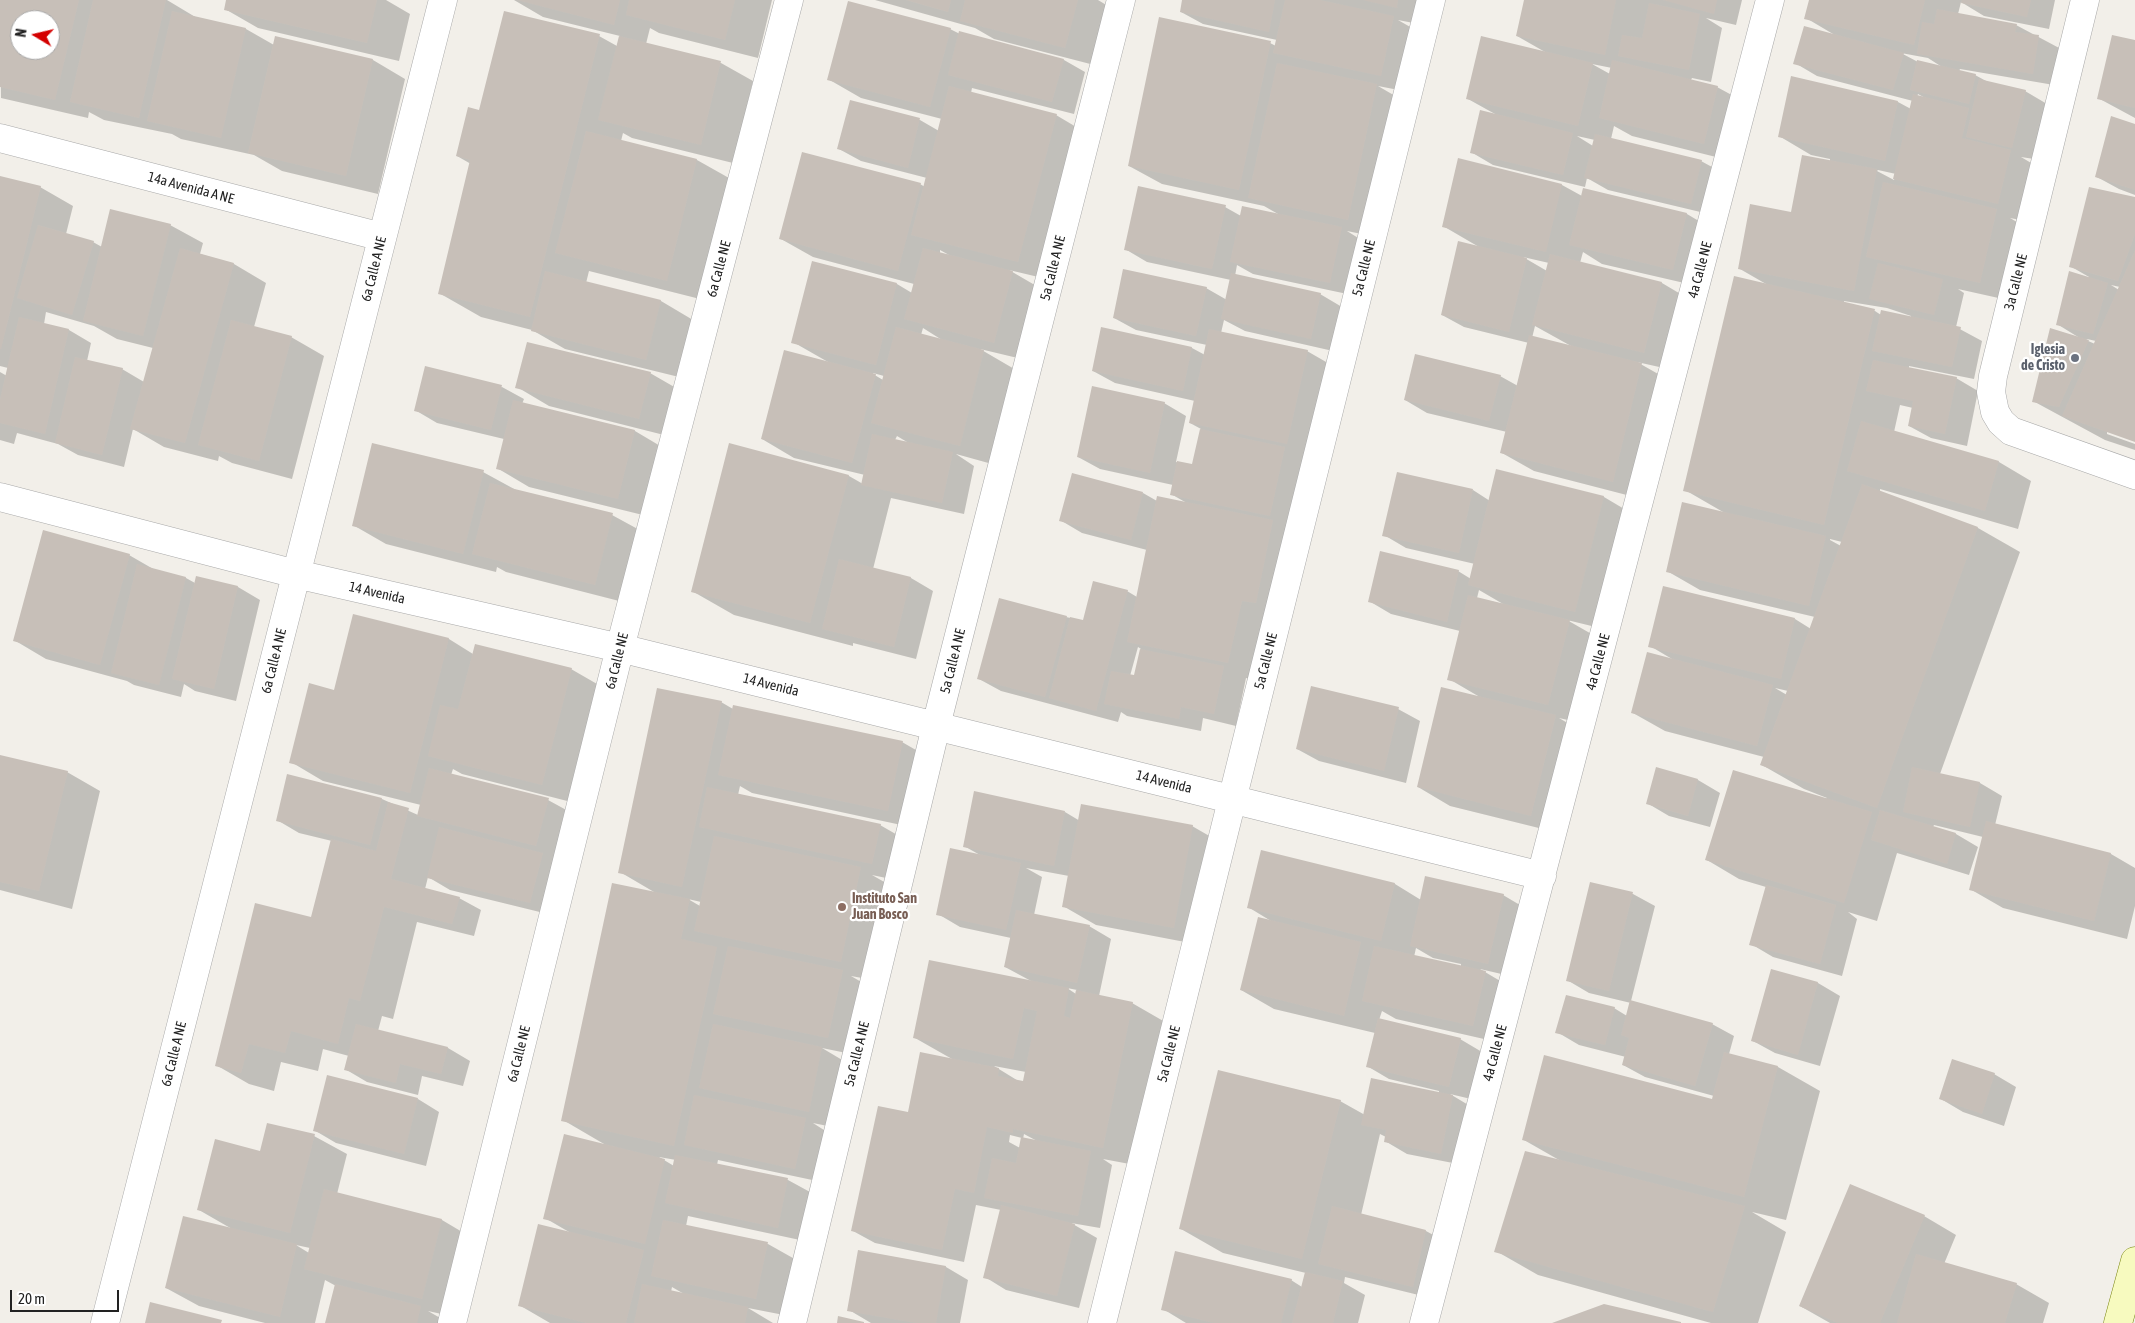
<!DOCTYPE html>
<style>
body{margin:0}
#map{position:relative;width:2135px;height:1323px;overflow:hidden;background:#f2efe9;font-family:"Asap Condensed",sans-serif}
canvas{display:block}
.north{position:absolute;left:10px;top:10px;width:50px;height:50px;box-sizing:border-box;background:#fff;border:1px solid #a7a7a7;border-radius:50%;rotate:279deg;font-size:14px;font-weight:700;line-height:20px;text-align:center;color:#222}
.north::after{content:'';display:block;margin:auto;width:18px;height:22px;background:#d40000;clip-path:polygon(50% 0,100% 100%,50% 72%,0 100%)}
.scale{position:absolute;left:10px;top:1290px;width:109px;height:22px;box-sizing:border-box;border:2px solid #222;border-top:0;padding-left:6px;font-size:15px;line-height:18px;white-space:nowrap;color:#222;-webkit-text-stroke:4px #fff;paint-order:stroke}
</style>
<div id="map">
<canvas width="2135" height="1323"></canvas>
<div class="north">N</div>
<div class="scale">20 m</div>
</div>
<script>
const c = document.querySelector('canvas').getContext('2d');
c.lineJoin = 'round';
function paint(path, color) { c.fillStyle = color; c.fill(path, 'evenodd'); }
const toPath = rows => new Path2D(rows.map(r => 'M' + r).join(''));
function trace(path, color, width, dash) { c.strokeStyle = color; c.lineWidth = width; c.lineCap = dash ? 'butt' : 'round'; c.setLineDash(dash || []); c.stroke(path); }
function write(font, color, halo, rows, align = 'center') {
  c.font = font + ' "Asap Condensed",sans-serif'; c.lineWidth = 4.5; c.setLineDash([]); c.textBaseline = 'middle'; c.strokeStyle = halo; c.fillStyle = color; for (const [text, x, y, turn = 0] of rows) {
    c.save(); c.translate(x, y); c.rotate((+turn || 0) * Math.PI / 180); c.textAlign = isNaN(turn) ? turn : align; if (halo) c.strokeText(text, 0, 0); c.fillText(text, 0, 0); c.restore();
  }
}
paint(toPath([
 [0,0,167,0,197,18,246,29,274,45,373,60,405,79,378,194,282,171,254,155,181,139,172,134,104,120,89,112,88,118,1,98],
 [20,20,50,20,50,50,20,50],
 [228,0,386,0,410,14,399,61,258,28,225,9],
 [514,0,772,0,758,58,659,33,650,28,646,44,721,63,753,81,733,163,632,138,623,133,621,141,697,160,729,178,700,299,589,271,586,283,661,301,693,320,679,377,565,349,532,330,481,317,439,293,471,164,457,156,480,112,599,36,617,46,620,36,543,17],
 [875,0,1098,0,1113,9,1098,66,994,39,975,28],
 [1184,0,1435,0,1429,26,1398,20,1426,36,1414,93,1378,86,1409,104,1381,238,1347,231,1363,241,1352,295,1253,274,1237,265,1235,276,1320,294,1342,307,1333,351,1245,331,1224,320,1221,333,1307,351,1340,370,1260,681,1246,678,1236,726,1203,718,1201,731,1127,716,1121,712,1118,722,1001,691,979,679,1066,617,1084,621,1127,591,1137,597,1147,550,1082,533,1060,520,1143,493,1157,501,1185,502,1171,494,1173,485,1100,469,1078,457,1164,403,1186,416,1176,462,1193,466,1201,429,1190,423,1195,401,1115,383,1093,371,1102,329,1192,348,1205,355,1207,345,1136,330,1114,318,1206,288,1227,300,1231,280,1147,262,1125,249,1225,207,1241,216,1278,214,1264,206,1162,184,1129,166,1270,43,1276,46,1277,40,1203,24,1181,12],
 [1138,647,1141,649,1135,677,1130,676],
 [1525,0,1742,0,1736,25,1706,18,1722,28,1711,82,1692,78,1691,80,1717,87,1750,105,1736,162,1632,136,1614,126,1611,139,1701,161,1723,173,1713,215,1608,190,1587,178,1585,187,1493,165,1471,152,1495,114,1468,99,1545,52,1517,36],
 [1592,64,1612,68,1610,74],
 [1577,136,1595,140,1593,146],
 [1810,0,2055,0,2049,29,1984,16,1961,2,1958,14,2016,25,2061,49,2054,85,1960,69,1959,71,1975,75,1988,82,2025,91,2047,104,2034,159,2021,157,2043,170,2031,222,2010,218,2029,229,2012,301,1958,289,1964,293,1956,327,1982,341,1974,379,1909,366,1909,368,1956,378,1978,391,1967,446,1931,438,1909,426,1913,408,1900,405,1894,432,1999,462,2031,481,2018,529,1880,489,1880,492,1978,528,2020,552,1940,774,1980,783,2002,796,1995,825,2111,854,2135,868,2135,906,2127,939,2003,908,1970,889,1983,837,1934,825,1933,827,1956,834,1978,847,1969,875,1897,853,1877,921,1848,912,1857,919,1842,976,1773,957,1751,944,1766,887,1739,879,1707,860,1827,798,1804,789,1762,765,1764,757,1665,731,1633,713,1672,659,1650,646,1795,619,1811,629,1815,617,1700,590,1667,571,1723,512,1685,490,1766,284,1740,269,1792,213,1830,161,1830,159,1811,155,1779,136,1792,77,1898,102,1911,109,1913,101,1817,76,1795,63,1833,34,1806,18],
 [1901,53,1928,58,1942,67,1918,62],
 [1918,94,1925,98,1917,97],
 [1878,170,1896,174,1894,180,1877,171],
 [1844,301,1887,308,1911,316,1911,318,1881,315,1875,311,1844,303],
 [1830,539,1842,542,1841,546,1830,540],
 [1775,688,1788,691,1787,695],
 [950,29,960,34,1064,60,1085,72,1074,114,972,88,971,93,1056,115,1088,134,1051,280,1009,270,1045,291,1026,360,980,349,1016,370,992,464,956,454,974,466,964,514,891,498,873,569,911,578,933,591,916,659,853,643,853,646,734,615,692,591,730,445,849,476,863,484,865,475,794,458,762,439,828,362,793,342,813,263,897,284,912,293,914,284,813,257,781,239,920,184,925,187,927,178,861,161,839,149,851,102,920,120,939,131,942,119,861,98,828,79],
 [940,250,949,255,940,253],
 [923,328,942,340,921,335],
 [873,373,884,376,883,380,873,374],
 [897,436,907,442,895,440],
 [2135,41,2135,118,2098,98],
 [2135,125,2135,195,2119,189,2097,177],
 [1459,160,1562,185,1582,196,1687,214,1719,233,1706,288,1602,264,1583,252,1580,263,1662,283,1694,302,1677,371,1637,362,1674,383,1646,500,1534,471,1502,453,1507,432,1427,413,1405,400,1500,376,1518,386,1529,343,1464,327,1442,315,1479,247,1443,226],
 [1523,257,1549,263,1547,271],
 [1535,326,1571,346,1532,338],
 [0,177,40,187,73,206,66,234,93,242,102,247,170,225,203,243,200,254,234,264,266,283,254,327,291,337,324,356,292,479,232,463,219,456,218,461,164,447,133,429,124,467,78,455,58,444,17,433,14,444,0,440,0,372,7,376,8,368,0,366],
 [46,312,94,326,117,339,153,348,144,382,122,369,87,361,91,343,69,330,44,324],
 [2135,198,2135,441,2107,431,2107,434,2135,444,2135,450,2105,440,2033,401,2078,337,2057,324,2089,277,2070,266],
 [2111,285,2120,287,2119,290],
 [2087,339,2096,341,2095,344,2086,340],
 [650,373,683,392,672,437,549,406,517,387],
 [502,387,524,399,522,404,635,431,667,450,651,517,529,487,497,468,504,439,437,423,415,410],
 [1497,470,1604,497,1636,516,1608,630,1567,620,1602,640,1581,723,1559,718,1588,735,1563,834,1450,806,1418,787,1478,696,1449,679,1460,631,1391,614,1369,601,1458,571,1471,579,1475,564,1406,548,1384,535,1473,490,1490,501],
 [1479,590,1503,604,1477,598],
 [483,472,516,490,612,515,645,533,627,603,506,572,497,567,496,572,386,544,353,525],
 [129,555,155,570,186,578,195,583,238,587,260,600,236,701,195,691,184,684,181,697,134,685,127,681,46,659,14,640],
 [354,616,449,639,473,654,571,669,604,688,575,803,462,774,453,769,451,775,548,800,581,818,552,915,450,890,428,877,425,889,459,898,481,910,474,936,417,922,393,1019,382,1016,378,1031,448,1048,470,1061,463,1086,422,1076,418,1095,367,1082,345,1069,349,1056,323,1049,318,1071,281,1062,274,1091,249,1084,216,1065,312,919,332,841,299,833,277,820,382,799,418,815,421,805,323,781,291,762,335,691],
 [721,702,733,709,902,742,935,761,920,829,752,793,740,786,738,795,880,825,913,844,905,882,872,875,893,887,873,980,851,976,875,990,861,1056,822,1048,854,1067,842,1129,813,1123,827,1132,817,1181,718,1160,717,1165,788,1180,810,1192,800,1240,688,1216,686,1226,768,1244,800,1262,789,1316,748,1308,773,1323,550,1323,519,1305,569,1232,545,1218,604,1144,563,1120,654,892,620,872],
 [688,899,701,902,700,906],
 [659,1157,676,1160,674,1166],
 [672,1287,684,1294,671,1292],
 [1398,709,1420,721,1406,783,1319,761,1297,749],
 [0,760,67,772,100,791,72,909,0,890],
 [1657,769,1698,780,1720,793,1710,827,1669,816,1647,803],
 [1065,812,1080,821,1192,826,1225,845,1206,946,1096,925,1063,906,1069,876,1026,868,1042,877,1034,915,1089,926,1111,939,1099,996,1132,1003,1165,1022,1135,1165,1103,1159,1112,1165,1100,1228,1071,1223,1097,1238,1079,1308,1006,1290,985,1277,1001,1210,976,1205,964,1262,875,1243,853,1231,914,1115,952,1059,915,1038,1031,981,1005,967,1011,938,960,927,938,914,980,855,964,846],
 [1067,988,1077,990,1076,994],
 [994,1066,1026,1072,1024,1082,1020,1082],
 [1024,1134,1037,1141,1023,1139],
 [1010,1135,1022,1138,1020,1148,1009,1142],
 [1262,852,1395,884,1421,900,1503,895,1525,908,1510,976,1480,969,1517,991,1506,1044,1396,1019,1382,1011,1379,1020,1460,1039,1482,1052,1471,1099,1450,1094,1475,1109,1463,1165,1407,1154,1385,1141,1386,1137,1380,1134,1361,1215,1426,1231,1448,1243,1435,1299,1345,1277,1344,1283,1365,1295,1358,1323,1186,1323,1163,1309,1291,1280,1302,1287,1306,1273,1223,1253,1181,1229,1340,1101,1365,1115,1439,1093,1439,1091,1389,1079,1367,1066,1375,1033,1274,1009,1241,990,1271,921,1248,907],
 [1416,948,1433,958,1461,964,1461,967,1414,957],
 [1591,884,1633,894,1655,906,1631,1001,1712,1024,1734,1036,1729,1054,1778,1067,1820,1091,1786,1220,1752,1212,1786,1232,1758,1323,1711,1323,1538,1275,1496,1251,1559,1160,1524,1140,1713,1100,1714,1096,1645,1077,1623,1065,1626,1057,1579,1045,1557,1032,1614,1008,1627,1016,1631,1003,1589,993,1567,980],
 [1772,971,1818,983,1840,996,1820,1066,1775,1053,1753,1041],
 [1994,1074,2016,1087,2004,1126,1963,1112,1941,1099],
 [418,1099,439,1112,426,1166,336,1143,314,1130],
 [314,1136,347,1154,337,1194,442,1220,474,1239,455,1317,428,1311,449,1323,327,1323,336,1286,325,1280,315,1323,265,1323,199,1306,166,1288,232,1229,199,1210,261,1152],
 [296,1245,310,1248,309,1253],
 [1924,1216,1956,1235,1944,1264,2016,1284,2049,1303,2043,1323,1830,1323,1800,1306],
 [859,1251,946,1267,968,1280,960,1323,871,1323,849,1310]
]), '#0003');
paint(toPath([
 [0,0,79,0,55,100,0,87],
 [20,20,50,20,50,50,20,50],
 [93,0,166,0,139,118,70,102],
 [226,0,377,0,367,43,224,10],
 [517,0,620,0,614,25],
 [629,0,735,0,725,40,626,15],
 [906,0,951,0,948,12],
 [965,0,1078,0,1065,48,960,21],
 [1182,0,1275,0,1269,32,1180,12],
 [1285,0,1320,0,1394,16,1381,76,1273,53],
 [1363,0,1398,0,1397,8],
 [1524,0,1616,0,1605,55,1516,36],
 [1663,0,1717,0,1714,14],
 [1809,0,1925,0,1914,45,1804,19],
 [1962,0,2031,0,2027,17,1961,3],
 [848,1,951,28,930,107,827,80],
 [1649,3,1700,14,1689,70,1618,56,1622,35,1642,38],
 [1937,9,2017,24,2015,32,2039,35,2033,74,1917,54,1922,22,1934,24],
 [172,11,246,28,221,138,147,121],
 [504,11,600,34,530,317,438,294,470,160,456,156,468,107,479,110],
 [1159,17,1271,41,1239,190,1128,166],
 [1804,26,1904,53,1893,90,1793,64],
 [959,31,1064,59,1052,102,948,75],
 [2112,35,2135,40,2135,108,2097,99],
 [275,36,373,59,346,176,248,153],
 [619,36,721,61,701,145,598,120],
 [1481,36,1593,63,1578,126,1466,99],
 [1612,60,1718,86,1704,144,1599,118],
 [1917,60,1976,74,1969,104,1910,90],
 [1277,63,1377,84,1348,220,1248,198],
 [1791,76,1898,101,1885,161,1778,137],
 [1979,79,2026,90,2012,148,1966,137],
 [949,86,1057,114,1018,262,911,235],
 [1913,94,1969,108,1962,138,2011,150,1998,204,1893,179],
 [850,100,920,118,908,168,837,149],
 [1480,110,1573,133,1563,175,1470,153],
 [2111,116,2135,124,2135,190,2095,177],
 [586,131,697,159,667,281,555,253],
 [1595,134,1702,160,1691,204,1584,178],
 [802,152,921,183,898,271,779,239],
 [1802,155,1877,169,1854,291,1738,269,1750,204,1791,212],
 [1458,158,1562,184,1546,252,1442,227],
 [0,176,41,186,1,349,0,349],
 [1883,182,1997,209,1980,283,1866,257],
 [1138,186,1226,205,1212,269,1124,250],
 [2089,187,2135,197,2135,234,2118,281,2069,267],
 [1583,188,1687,213,1673,270,1569,245],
 [1242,206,1342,227,1330,283,1230,262],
 [110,209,171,224,143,336,83,321],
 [38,225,94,241,72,315,17,298],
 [1458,241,1527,258,1509,332,1441,315],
 [180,248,234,263,185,443,130,429],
 [923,248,1013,271,994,343,904,319],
 [2135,250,2135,442,2062,416],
 [1550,254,1662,282,1644,353,1532,325],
 [812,261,897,283,876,365,791,343],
 [1878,263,1943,279,1934,315,1869,299],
 [1123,269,1207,287,1196,336,1113,318],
 [545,271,661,300,646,360,531,331],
 [2069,271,2108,283,2093,334,2056,325],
 [1231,273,1321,293,1311,339,1221,319],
 [1734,276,1875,309,1824,525,1683,491],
 [1881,310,1961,327,1952,367,1872,351],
 [19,317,69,329,45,434,0,423,0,399],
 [231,320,292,336,259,461,198,445],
 [896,327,984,350,960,446,871,423],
 [1101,327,1192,347,1183,391,1092,371],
 [2050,328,2089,340,2059,407,2032,402],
 [1209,329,1308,350,1287,444,1189,423],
 [1529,335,1642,363,1613,482,1500,453],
 [527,342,651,372,639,419,515,388],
 [784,350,876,374,852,463,761,439],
 [1415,354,1501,375,1489,421,1404,400],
 [75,357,123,368,102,455,55,443],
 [1873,360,1957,377,1945,434,1908,426,1913,401,1866,391],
 [425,366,502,385,491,430,414,411],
 [1092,386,1165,402,1150,473,1077,457],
 [513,400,635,430,618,499,496,469],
 [1861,421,1999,461,1985,511,1847,471],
 [1200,429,1285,447,1270,516,1170,495,1177,461,1192,464],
 [872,434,953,452,942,503,861,485],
 [372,443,484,470,463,554,352,526],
 [729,443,849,475,810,623,691,592],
 [1496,469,1604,496,1575,612,1468,585],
 [1397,472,1473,489,1459,553,1382,536],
 [1072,473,1143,492,1131,540,1059,521],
 [490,483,613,513,595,585,472,554],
 [1862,484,1978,527,1877,808,1760,765],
 [1157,496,1273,520,1256,603,1242,601,1228,663,1127,642],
 [1682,502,1826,536,1809,606,1666,572],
 [43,530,130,554,100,665,13,641],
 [1380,551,1459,570,1447,622,1368,602],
 [839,559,911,577,894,647,822,629],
 [137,564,186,577,159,685,111,673],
 [196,576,238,586,214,689,172,679],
 [1093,581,1128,590,1096,711,1049,698,1070,617,1083,620],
 [1663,586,1795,618,1781,679,1648,647],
 [1468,595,1570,620,1548,705,1447,680],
 [999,598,1067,616,1045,697,977,679],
 [353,614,449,638,410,793,289,763,309,683,334,690],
 [475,644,572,668,542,785,428,756,440,705,458,709],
 [1140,649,1224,666,1214,714,1181,707,1179,719,1104,704,1111,671,1134,675],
 [1647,652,1773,685,1757,746,1631,713],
 [1311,686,1399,707,1384,771,1296,749],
 [1441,687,1556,715,1531,816,1417,787],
 [657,688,722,701,682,887,618,873],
 [733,705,903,741,888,811,718,775],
 [0,755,68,771,39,891,0,882],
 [1656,767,1698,779,1688,816,1646,804],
 [1912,767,1980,782,1970,827,1903,812],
 [429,768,549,798,536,846,417,816],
 [1733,770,1872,812,1844,903,1705,860],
 [287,774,382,798,370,845,276,821],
 [707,787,881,824,872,864,699,827],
 [974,791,1065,811,1054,866,963,847],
 [388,802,409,808,391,879,460,897,452,924,384,907,360,1001,349,998,338,1044,291,1031,285,1053,249,1044,241,1073,215,1066,255,903,311,917,331,839,376,851],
 [1081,804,1193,825,1174,928,1062,907],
 [1880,810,1956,833,1947,864,1871,840],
 [1986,821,2111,853,2094,921,1969,890],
 [439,827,543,853,530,903,427,878],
 [714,836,861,867,841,962,694,931],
 [950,848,1021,863,1006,930,936,915],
 [1261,850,1395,883,1381,941,1247,908],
 [1425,876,1504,894,1488,964,1410,946],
 [1590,882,1633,892,1609,991,1566,981],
 [612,883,690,899,681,939,717,947,674,1146,561,1121],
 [1766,885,1836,905,1820,964,1749,945],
 [1016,910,1090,925,1077,983,1004,967],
 [1258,917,1361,942,1344,1016,1240,990],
 [728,946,843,970,828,1038,713,1014],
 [1374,946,1486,971,1473,1026,1362,1001],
 [929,960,1069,988,1064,1016,1070,1018,1076,990,1133,1002,1103,1148,1013,1129,1013,1133,987,1127,974,1193,955,1189,942,1250,851,1231,878,1106,908,1112,920,1052,999,1068,998,1076,1023,1081,1037,1011,1024,1008,1013,1059,913,1038],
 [1771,969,1818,982,1798,1055,1751,1041],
 [1566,995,1615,1007,1605,1045,1555,1033],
 [1630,1000,1713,1023,1695,1086,1622,1065,1629,1038,1621,1035],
 [1378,1018,1461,1038,1449,1087,1366,1067],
 [356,1024,448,1047,441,1074,400,1064,396,1083,344,1070],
 [713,1024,822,1047,809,1112,699,1088],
 [1724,1052,1778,1066,1744,1197,1522,1140,1544,1055,1712,1099],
 [1952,1059,1995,1073,1982,1114,1939,1099],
 [1218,1070,1341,1100,1302,1259,1179,1229],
 [327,1075,418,1098,404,1154,313,1131],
 [1371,1078,1453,1095,1441,1154,1384,1142,1386,1130,1361,1125],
 [694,1095,806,1118,795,1169,684,1145],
 [267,1123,315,1134,290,1233,197,1210,215,1139,260,1151],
 [564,1134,665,1159,645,1244,543,1219],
 [1021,1137,1091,1151,1078,1216,984,1198,992,1158,1016,1163],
 [1525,1151,1745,1206,1713,1312,1494,1252],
 [675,1155,788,1178,778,1228,665,1203],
 [1850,1184,1925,1215,1880,1323,1838,1323,1799,1306],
 [324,1189,442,1219,422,1299,304,1269],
 [1001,1205,1075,1224,1057,1296,983,1278],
 [1332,1206,1426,1230,1413,1287,1318,1264],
 [183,1216,297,1244,280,1317,165,1288],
 [663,1220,768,1242,756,1299,651,1276],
 [538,1224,644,1250,626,1323,586,1323,518,1306],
 [858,1250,946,1266,936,1323,916,1323,847,1311],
 [1175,1251,1292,1279,1281,1323,1214,1323,1161,1310],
 [1916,1254,2017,1283,2005,1323,1897,1323],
 [1305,1272,1343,1281,1333,1323,1292,1323],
 [335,1284,421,1306,417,1323,325,1323],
 [642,1284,748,1307,745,1323,634,1323],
 [150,1302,222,1320,221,1323,145,1323],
 [1604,1304,1681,1322,1681,1323,1552,1323],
 [838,1316,864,1322,864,1323,837,1323]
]), '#c7bfb8');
const street = toPath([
 [2085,0,1993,376,1991,392,1995,412,2001,422,2011,431,2135,475],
 [0,138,382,237],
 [0,497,296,574,620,648,1542,876],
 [105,1323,443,0],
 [452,1323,620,648,789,0],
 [792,1323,940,710,1121,0],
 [1102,1323,1431,0],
 [1424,1323,1770,0]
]);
const secondary = toPath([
 [2118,1323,2135,1261]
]);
trace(street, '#a9a9a9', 29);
trace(secondary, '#707d05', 29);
trace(street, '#fff', 28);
trace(secondary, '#f7fabf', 28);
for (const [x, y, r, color] of [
 [2075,358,5,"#6b7280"],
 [842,907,5,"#8d6e63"]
]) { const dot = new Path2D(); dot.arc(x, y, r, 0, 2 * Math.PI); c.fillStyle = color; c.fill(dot); trace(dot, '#fff', 2); }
write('14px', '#222', '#fff', [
 ["14a Avenida A NE",191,188,15],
 ["5a Calle A NE",1053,268,-76],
 ["5a Calle NE",1364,268,-76],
 ["6a Calle A NE",374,269,-76],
 ["6a Calle NE",719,269,-75],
 ["4a Calle NE",1700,270,-75],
 ["3a Calle NE",2016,282,-76],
 ["14 Avenida",377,593,13],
 ["6a Calle A NE",274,661,-76],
 ["6a Calle NE",617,661,-76],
 ["5a Calle A NE",953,661,-76],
 ["5a Calle NE",1266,661,-76],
 ["4a Calle NE",1598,662,-75],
 ["14 Avenida",771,685,14],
 ["14 Avenida",1164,782,14],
 ["4a Calle NE",1495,1053,-75],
 ["6a Calle A NE",174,1054,-76],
 ["6a Calle NE",519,1054,-76],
 ["5a Calle A NE",857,1054,-76],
 ["5a Calle NE",1169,1054,-76]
]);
write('bold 14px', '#5b616d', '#fff', [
 ["Iglesia",2065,350],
 ["de Cristo",2065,366]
], 'right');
write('bold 14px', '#785e54', '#fff', [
 ["Instituto San",852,899],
 ["Juan Bosco",852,915]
], 'left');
</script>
